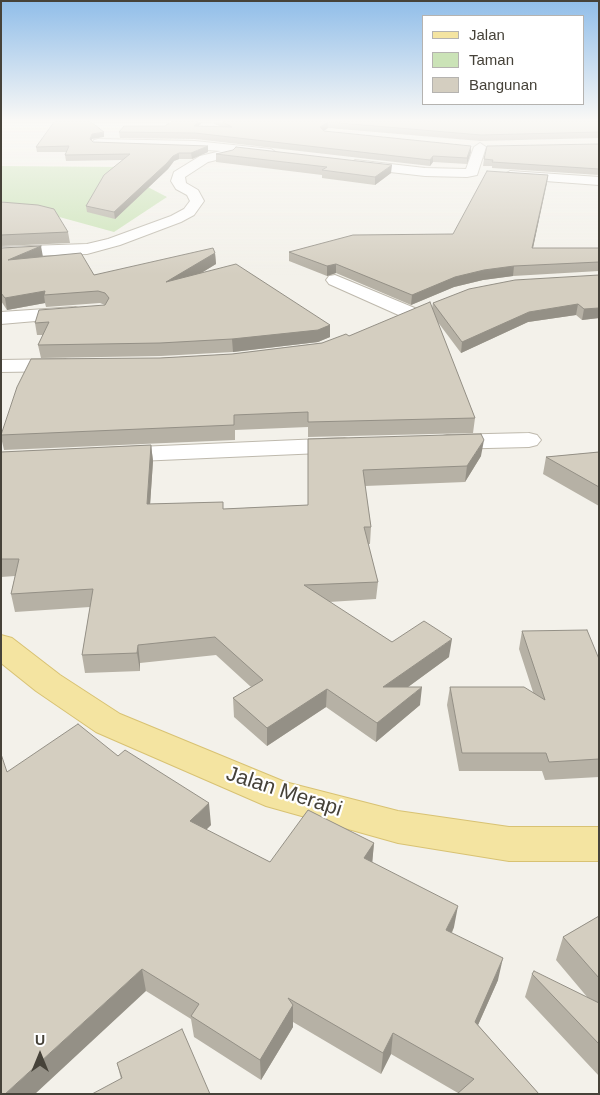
<!DOCTYPE html>
<style>
body{margin:0}
#map{position:relative;width:600px;height:1095px;overflow:hidden;background:#f3f1ea;font-family:Arial,sans-serif}
canvas{display:block}
.frame{position:absolute;inset:0;border:2px solid #464239;pointer-events:none}
.legend{position:absolute;left:422px;top:15px;width:162px;height:90px;box-sizing:border-box;background:#fff;border:1px solid #b5b3b0;margin:0;padding:6px 9px;list-style:none;font-size:15px;color:#464239}
.legend li{display:flex;align-items:center;gap:10px;height:25px}
.legend b{width:25px;border:1px solid #b5b3b0}
.north{position:absolute;left:15px;top:1030px;width:50px;height:50px;-webkit-text-stroke:4px #fff;paint-order:stroke;rotate:0deg;font-size:14px;font-weight:700;line-height:20px;text-align:center;color:#464239}
.north::after{content:'';display:block;margin:auto;width:18px;height:22px;background:#464239;clip-path:polygon(50% 0,100% 100%,50% 72%,0 100%)}
</style>
<div id="map">
<canvas width="600" height="1095"></canvas>
<div class="frame"></div>
<ul class="legend">
<li><b style="height:6px;background:#f4e4a1"></b>Jalan</li>
<li><b style="height:14px;background:#cbe3b7"></b>Taman</li>
<li><b style="height:14px;background:#d4cec0"></b>Bangunan</li>
</ul>
<div class="north">U</div>
</div>
<script>
const c = document.querySelector('canvas').getContext('2d');
c.lineJoin = 'round';
function paint(path, color) { c.fillStyle = color; c.fill(path, 'evenodd'); }
const toPath = rows => new Path2D(rows.map(r => 'M' + r).join(''));
function trace(path, color, width, dash) { c.strokeStyle = color; c.lineWidth = width; c.lineCap = dash ? 'butt' : 'round'; c.setLineDash(dash || []); c.stroke(path); }
function write(font, color, halo, rows, align = 'center') {
  c.font = font + ' Arial,sans-serif'; c.lineWidth = 4.5; c.setLineDash([]); c.textBaseline = 'middle'; c.strokeStyle = halo; c.fillStyle = color; for (const [text, x, y, turn = 0] of rows) {
    c.save(); c.translate(x, y); c.rotate((+turn || 0) * Math.PI / 180); c.textAlign = isNaN(turn) ? turn : align; if (halo) c.strokeText(text, 0, 0); c.fillText(text, 0, 0); c.restore();
  }
}
paint(toPath([
 [1,166,122,167,142,184,167,197,114,232,1,201]
]), '#cbe3b7');
const street = toPath([
 [98,139,195,141,271,149,277,153,271,157,235,153,233,156,208,162,185,177,186,183,198,190,204,201,194,215,181,222,120,245,87,254,1,257,1,247,87,244,108,239,171,216,184,209,190,201,187,195,176,189,171,181,174,172,200,156,221,151,195,149,94,146,92,143,94,140,98,139],
 [480,143,486,147,478,172,477,175,467,177,425,176,355,168,349,164,355,160,425,168,466,169,474,147,480,143],
 [510,171,599,177,599,185,505,178,503,175,510,171],
 [335,275,417,309,419,313,417,317,410,319,403,317,329,284,326,280,329,276,335,275],
 [75,307,82,309,84,313,82,317,1,324,1,312,75,307],
 [65,359,72,361,75,365,72,369,65,371,1,372,1,360,65,359],
 [529,433,537,435,541,440,537,445,529,447,447,449,439,447,435,442,439,437,447,435,529,433],
 [344,438,352,440,356,445,352,450,344,452,115,462,107,460,103,455,107,450,115,448,344,438]
]);
const primary = toPath([
 [1,635,12,638,60,675,120,714,285,782,398,811,509,827,599,827,599,861,509,861,398,843,266,806,96,732,36,691,1,663,1,635]
]);
trace(street, '#beb9ad', 2);
trace(primary, '#d8c273', 2);
paint(street, '#fff');
paint(primary, '#f4e4a1');
paint(toPath([
 [171,122,202,122,198,126,221,127,211,122,599,122,599,138,480,141,328,128,324,131,471,152,467,164,433,162,430,166,195,139,120,138,119,132,165,126],
 [104,137,92,139,92,141,93,142,208,152,192,159,179,159,174,161,168,169,115,219,87,212,86,206,123,160,66,161,65,155,67,152,37,152,36,147],
 [599,144,599,175,492,168,492,166,483,166,484,159],
 [216,154,391,173,375,185,322,178,322,175,216,162],
 [548,175,533,248,599,248,599,271,513,276,483,280,454,287,411,305,336,273,327,276,289,261,289,252,453,234],
 [1,202,68,232,70,243,1,246],
 [1,248,43,257,94,275,215,253,216,264,201,273,330,337,318,342,233,352,161,356,41,358,38,345,43,335,37,335,35,323,105,305,100,303,46,307,45,303,7,310,1,301],
 [599,275,599,318,582,320,576,315,528,322,461,353,437,321,475,418,473,433,308,437,308,427,235,430,235,440,4,450,1,437,1,433,160,358,232,354,322,343,349,336,432,308,433,303],
 [308,439,481,456,465,482,365,486,371,527,370,544,368,544,378,582,376,599,329,602,392,642,449,657,408,687,420,705,376,742,326,707,267,746,234,717,233,698,251,687,216,655,140,663,140,671,85,673,82,655,90,607,15,612,11,594,15,576,1,577,1,452,151,445,153,461,150,504,223,502,223,509,308,505],
 [599,452,599,506,543,474,546,457],
 [522,631,599,659,599,777,545,780,542,771,459,771,447,705,450,687,533,692,519,649],
 [118,756,211,825,206,830,270,862,374,843,372,863,454,927,452,933,498,980,478,1025,539,1094,458,1093,391,1054,381,1074,293,1022,293,1027,261,1080,194,1037,191,1019,146,991,7,772],
 [599,916,599,1076,525,997,532,974,588,998,556,960,563,937],
 [117,1063,210,1094,121,1079]
]), '#b6b1a5');
paint(toPath([
 [198,122,202,122,194,132,194,126],
 [328,122,328,128,320,133,320,127],
 [104,132,104,137,92,139,90,144,90,139,92,134],
 [208,146,208,152,192,159,191,153],
 [471,146,471,152,467,164,467,158],
 [179,153,179,159,174,161,168,169,115,219,114,212,173,156],
 [433,156,433,162,430,166,430,160],
 [392,165,391,173,375,185,375,177],
 [548,175,547,183,531,257,532,248],
 [41,246,43,257,8,260],
 [215,253,216,264,167,294,166,282],
 [336,264,336,273,327,276,327,266],
 [514,266,513,276,483,280,454,287,411,305,412,295,455,277,484,270],
 [45,291,44,295,45,303,7,310,5,298],
 [578,304,576,315,528,322,461,353,462,342,529,312],
 [599,308,599,318,582,320,584,309],
 [330,325,330,337,318,342,233,352,232,339],
 [484,440,481,456,465,482,467,466],
 [151,445,153,461,149,521,147,504],
 [452,639,449,657,382,706,383,687],
 [138,645,140,663,140,671,137,653],
 [422,687,420,705,376,742,377,723],
 [327,689,326,707,267,746,267,728],
 [209,803,211,825,192,843,190,821],
 [374,843,372,865,364,858],
 [458,906,454,927,442,952,446,930],
 [503,958,498,980,470,1043,475,1022],
 [142,969,146,991,35,1094,5,1094],
 [293,1005,293,1027,261,1080,260,1060],
 [393,1033,391,1054,381,1074,383,1053]
]), '#949086');
const building = toPath([
 [54,122,91,122,104,132,92,134,90,139,93,142,208,146,191,153,179,153,173,156,167,163,114,212,86,206,104,175,130,154,65,155,69,146,36,147,54,122],
 [171,122,198,122,194,126,232,127,222,122,599,122,599,132,481,135,328,122,320,127,324,131,471,146,467,158,433,156,430,160,195,133,119,132,124,126,165,126,171,122],
 [599,144,599,169,492,162,493,160,484,159,487,146,599,144],
 [236,147,392,165,375,177,322,170,327,167,216,154,233,150,236,147],
 [487,171,548,175,532,248,599,248,599,262,514,266,484,270,455,277,412,295,336,264,327,266,289,252,353,235,453,234,487,171],
 [1,202,38,205,54,209,68,232,1,235,1,202],
 [41,246,8,260,81,253,94,275,213,248,215,253,166,282,236,264,330,325,318,330,232,339,160,343,38,345,49,322,35,323,39,310,105,305,109,298,105,293,98,291,44,295,45,291,5,298,1,293,1,248,41,246],
 [599,275,599,308,584,309,578,304,529,312,462,342,433,303,469,289,515,280,599,275],
 [430,302,475,418,308,422,308,412,234,415,234,425,1,435,17,387,31,359,160,358,232,354,322,343,346,334,349,336,430,302],
 [481,434,484,440,467,466,363,470,371,527,364,527,378,582,304,585,392,642,424,621,452,639,383,687,422,687,377,723,327,689,267,728,233,698,263,680,215,637,138,645,137,653,82,655,93,589,11,594,19,559,1,559,1,452,151,445,147,504,223,502,223,509,308,505,308,439,481,434],
 [599,452,599,487,546,457,599,452],
 [587,630,599,659,599,759,549,762,546,753,462,753,450,687,524,687,545,700,522,631,587,630],
 [78,724,118,756,125,750,209,803,190,821,270,862,308,810,374,843,364,858,458,906,446,930,503,958,475,1022,539,1094,457,1094,474,1079,393,1033,383,1053,288,998,293,1005,260,1060,191,1016,199,1004,142,969,5,1094,1,1094,1,754,7,772,78,724],
 [599,916,599,978,563,937,599,916],
 [534,971,599,1003,599,1044,532,974,534,971],
 [182,1029,210,1094,92,1094,122,1078,117,1063,182,1029]
]);
paint(building, '#d4cec0');
trace(building, '#949086', 1);
const sky = c.createLinearGradient(0, 0, 0, 275);
sky.addColorStop(0, '#90bde9');
sky.addColorStop(0.44, '#faf9f6');
sky.addColorStop(1, '#faf9f600');
c.fillStyle = sky;
c.fillRect(0, 0, 600, 275);
write('21px', '#464239', '#fff', [
 ["Jalan Merapi",284,792,18]
]);
</script>
